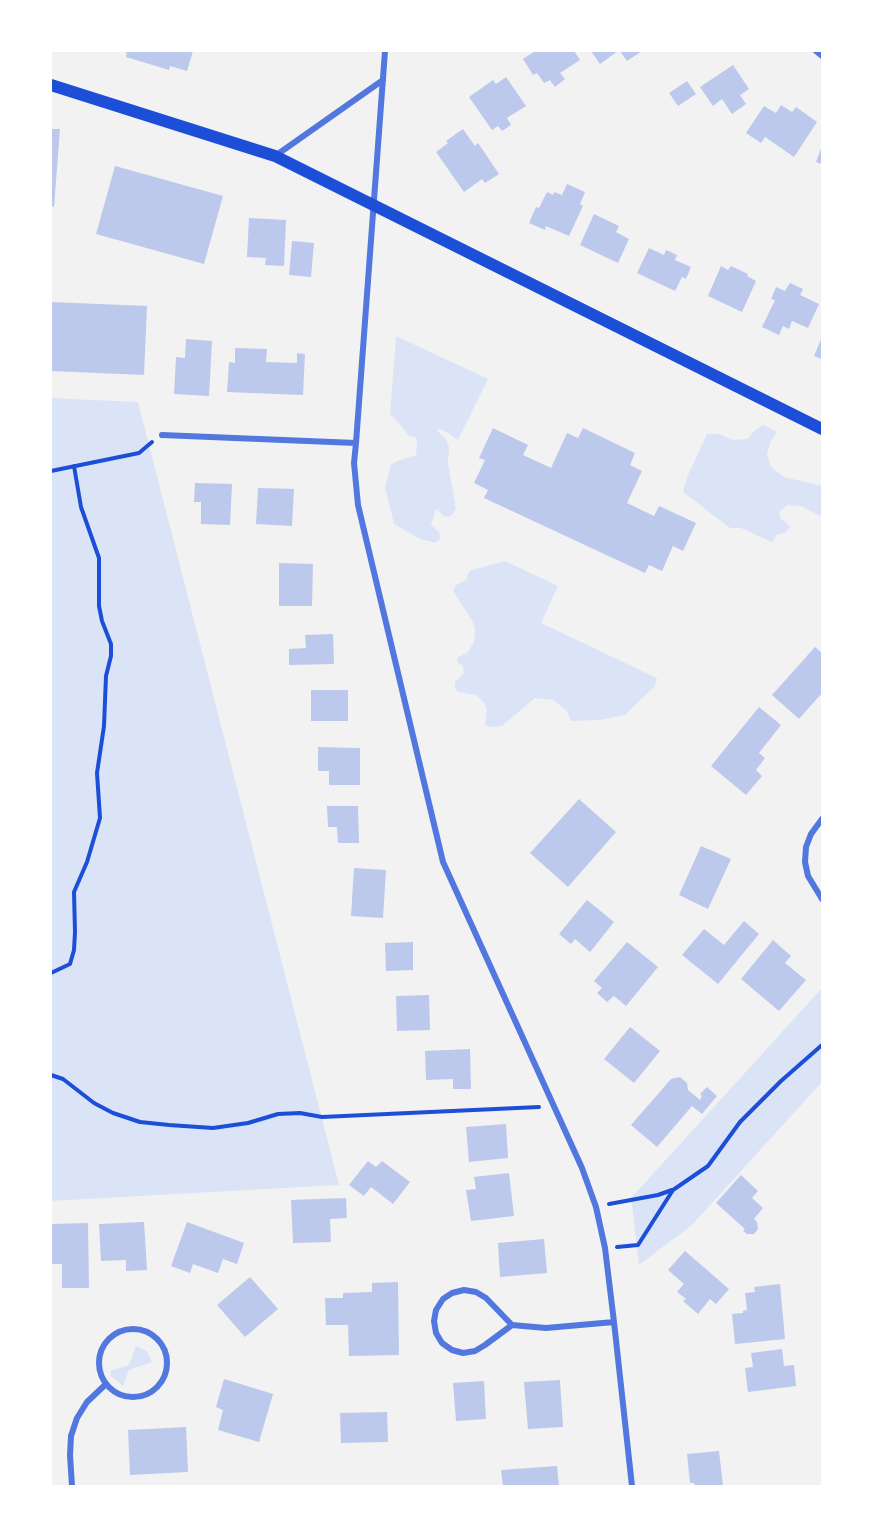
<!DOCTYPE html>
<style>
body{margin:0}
#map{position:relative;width:873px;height:1537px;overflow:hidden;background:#f2f2f2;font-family:"PT Serif",serif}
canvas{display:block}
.frame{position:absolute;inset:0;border:52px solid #fff;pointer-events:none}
</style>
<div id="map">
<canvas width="873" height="1537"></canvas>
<div class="frame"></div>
</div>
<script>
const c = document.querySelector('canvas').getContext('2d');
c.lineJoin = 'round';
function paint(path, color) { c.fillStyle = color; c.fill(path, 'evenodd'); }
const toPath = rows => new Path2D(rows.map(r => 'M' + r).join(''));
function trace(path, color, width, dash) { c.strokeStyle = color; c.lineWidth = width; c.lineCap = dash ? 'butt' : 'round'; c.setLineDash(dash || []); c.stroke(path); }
paint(toPath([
 [396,336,488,379,458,440,443,430,436,429,446,439,449,447,448,463,456,509,451,516,445,517,436,509,431,525,439,532,440,539,436,543,420,539,394,524,385,487,391,465,395,462,416,455,417,445,416,437,409,436,400,424,390,414],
 [51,398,138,402,339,1185,51,1201],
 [763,425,777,432,770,443,767,454,771,467,784,477,822,486,822,517,801,506,787,505,779,512,781,519,787,523,790,527,786,532,777,535,772,542,741,528,730,528,683,492,687,477,707,434,719,434,733,440,747,439,754,431],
 [505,561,558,586,541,623,657,678,655,686,625,715,600,720,571,721,567,711,553,700,535,698,502,726,490,727,485,725,487,709,484,703,476,695,458,692,455,688,455,682,464,673,463,666,458,663,457,658,468,652,474,642,475,630,473,622,453,591,455,586,467,579,468,573,472,570],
 [822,988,822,1082,692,1225,639,1265,631,1198],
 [136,1346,147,1351,152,1362,129,1370,123,1386,111,1376,110,1371,129,1365]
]), '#dbe4f7');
paint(toPath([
 [121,51,193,51,187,71,170,66,169,70,126,57,127,53],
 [535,51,574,51,580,60,560,73,565,79,555,87,550,80,544,83,537,73,533,75,523,59],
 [591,51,618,51,600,64],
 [620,51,642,51,627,61],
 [733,65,749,89,740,95,746,104,732,114,722,99,713,106,700,87],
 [506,77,526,106,507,118,511,125,502,131,498,126,492,130,469,97,493,80,496,84],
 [687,81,696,94,678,106,669,93],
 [781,105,792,112,796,107,817,122,794,157,765,137,761,143,746,133,764,106,776,113],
 [51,129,60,129,54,207,51,206],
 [463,129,475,146,478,143,499,174,485,183,482,179,464,192,436,152,448,143,446,141],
 [822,146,822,164,816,162],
 [115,166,223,196,204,264,96,234],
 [567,184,585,192,580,204,583,206,569,236,546,226,545,230,529,223,536,207,539,208,547,192,553,195,554,192,562,195],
 [594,214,619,226,616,232,629,239,618,263,580,245],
 [249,218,286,220,284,266,265,265,266,258,247,257],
 [292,241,314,243,311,277,289,275],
 [649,248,664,255,666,250,677,255,675,260,691,267,686,279,682,277,675,291,637,273],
 [721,266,728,270,731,266,748,274,747,276,756,281,742,312,708,296],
 [790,283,803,289,800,295,819,304,808,328,792,321,789,329,783,326,779,335,762,327,775,300,771,299,776,287,785,291],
 [51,302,147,306,144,375,51,371],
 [822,337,822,359,814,356],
 [186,339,212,341,209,396,174,394,176,357,185,358],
 [235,348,267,349,266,362,297,363,297,353,305,354,303,395,227,392,229,362,235,363],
 [493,428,528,445,523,455,551,468,567,433,578,438,583,428,635,453,630,465,642,471,627,503,654,516,659,506,696,523,683,551,673,546,662,571,649,565,645,573,484,498,488,490,474,483,485,460,479,458],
 [195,483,232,484,230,525,201,524,201,502,194,502],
 [258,488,294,489,292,526,256,524],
 [279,563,313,564,312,606,279,606],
 [333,634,334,664,289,665,289,649,306,648,305,635],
 [815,647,822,653,822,693,799,719,772,695],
 [311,690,348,690,348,721,311,721],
 [759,707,781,725,759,753,765,758,756,770,762,776,746,795,711,766],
 [318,747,360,748,360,785,329,785,329,771,318,771],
 [579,799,616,832,568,887,530,853],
 [327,806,358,806,359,843,338,843,337,827,328,827],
 [701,846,731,859,708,909,679,895],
 [354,868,386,870,383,918,351,916],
 [587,900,614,922,590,952,575,939,571,944,559,934],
 [744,921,759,934,718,984,682,955,704,929,724,945],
 [773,940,791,956,785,963,806,980,779,1011,741,979],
 [413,942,413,970,386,971,385,943],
 [627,942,658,967,626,1006,614,996,607,1002,597,993,602,988,594,981],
 [429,995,430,1030,397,1031,396,996],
 [630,1027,660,1051,634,1083,604,1059],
 [470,1049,471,1089,453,1089,453,1079,426,1080,425,1051],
 [680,1077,687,1083,688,1090,700,1100,702,1096,700,1094,707,1087,717,1096,702,1114,692,1106,657,1147,631,1125,671,1079],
 [506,1124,508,1158,469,1162,466,1127],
 [368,1161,376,1167,382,1161,410,1182,393,1204,371,1187,364,1196,349,1185],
 [509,1173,514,1216,471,1221,466,1190,476,1189,474,1177],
 [741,1175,758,1191,752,1198,763,1208,754,1219,757,1222,758,1229,754,1234,747,1234,743,1231,745,1229,716,1203],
 [346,1198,347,1218,330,1219,331,1242,293,1243,291,1200],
 [144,1222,147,1270,126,1271,126,1260,101,1261,99,1224],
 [187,1222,244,1243,237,1264,223,1259,218,1273,193,1264,190,1273,171,1266],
 [88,1223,89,1288,62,1288,62,1264,51,1264,51,1224],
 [544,1239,547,1273,500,1277,498,1243],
 [685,1251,729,1289,716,1304,710,1299,698,1314,683,1301,686,1299,677,1292,684,1284,668,1270],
 [250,1277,278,1309,245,1337,217,1305],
 [398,1282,399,1355,349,1356,348,1325,326,1325,325,1298,343,1298,343,1293,372,1292,372,1283],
 [780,1284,785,1339,735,1344,732,1314,743,1313,743,1311,747,1310,745,1293,755,1292,754,1287],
 [782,1349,784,1366,794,1365,796,1386,748,1392,745,1368,753,1367,751,1353],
 [224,1379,273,1394,259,1442,218,1430,223,1410,216,1407],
 [560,1380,563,1427,528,1429,524,1382],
 [484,1381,486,1419,456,1421,453,1383],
 [387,1412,388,1442,341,1443,340,1413],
 [186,1427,188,1472,130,1475,128,1430],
 [719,1451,723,1486,695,1486,694,1483,690,1483,687,1454],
 [557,1466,559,1486,503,1486,501,1470]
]), '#bdc9ec');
trace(toPath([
 [51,471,139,453,152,442],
 [51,973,70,964,74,950,75,932,74,892,87,862,100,818,97,773,104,726,106,676,111,656,111,644,102,621,99,606,99,558,81,507,74,466],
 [51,1075,63,1079,94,1103,113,1113,140,1122,169,1125,213,1128,248,1123,278,1114,300,1113,322,1117,539,1107],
 [609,1204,658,1195,672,1190],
 [617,1247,638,1245,673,1190,708,1166,740,1122,781,1081,822,1045]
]), '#1d4ed8', 4);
trace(toPath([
 [385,51,356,443,354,463,358,505,443,862,582,1168,596,1207,605,1248,614,1322,632,1486],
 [816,51,822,56],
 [275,156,383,80],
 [162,435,356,443],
 [822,819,811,834,806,847,805,862,808,876,822,899],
 [512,1325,485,1345,475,1351,463,1353,452,1350,442,1343,436,1333,434,1321,436,1310,443,1299,452,1293,464,1290,476,1292,486,1298,512,1325,546,1328,614,1322],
 '99 1363a34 34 0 1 1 68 0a34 34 0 1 1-68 0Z',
 [72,1486,70,1455,71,1436,77,1418,87,1402,106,1384]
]), '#5277de', 6);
trace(toPath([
 [51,85,275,156,822,429]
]), '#1d4ed8', 12);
</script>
